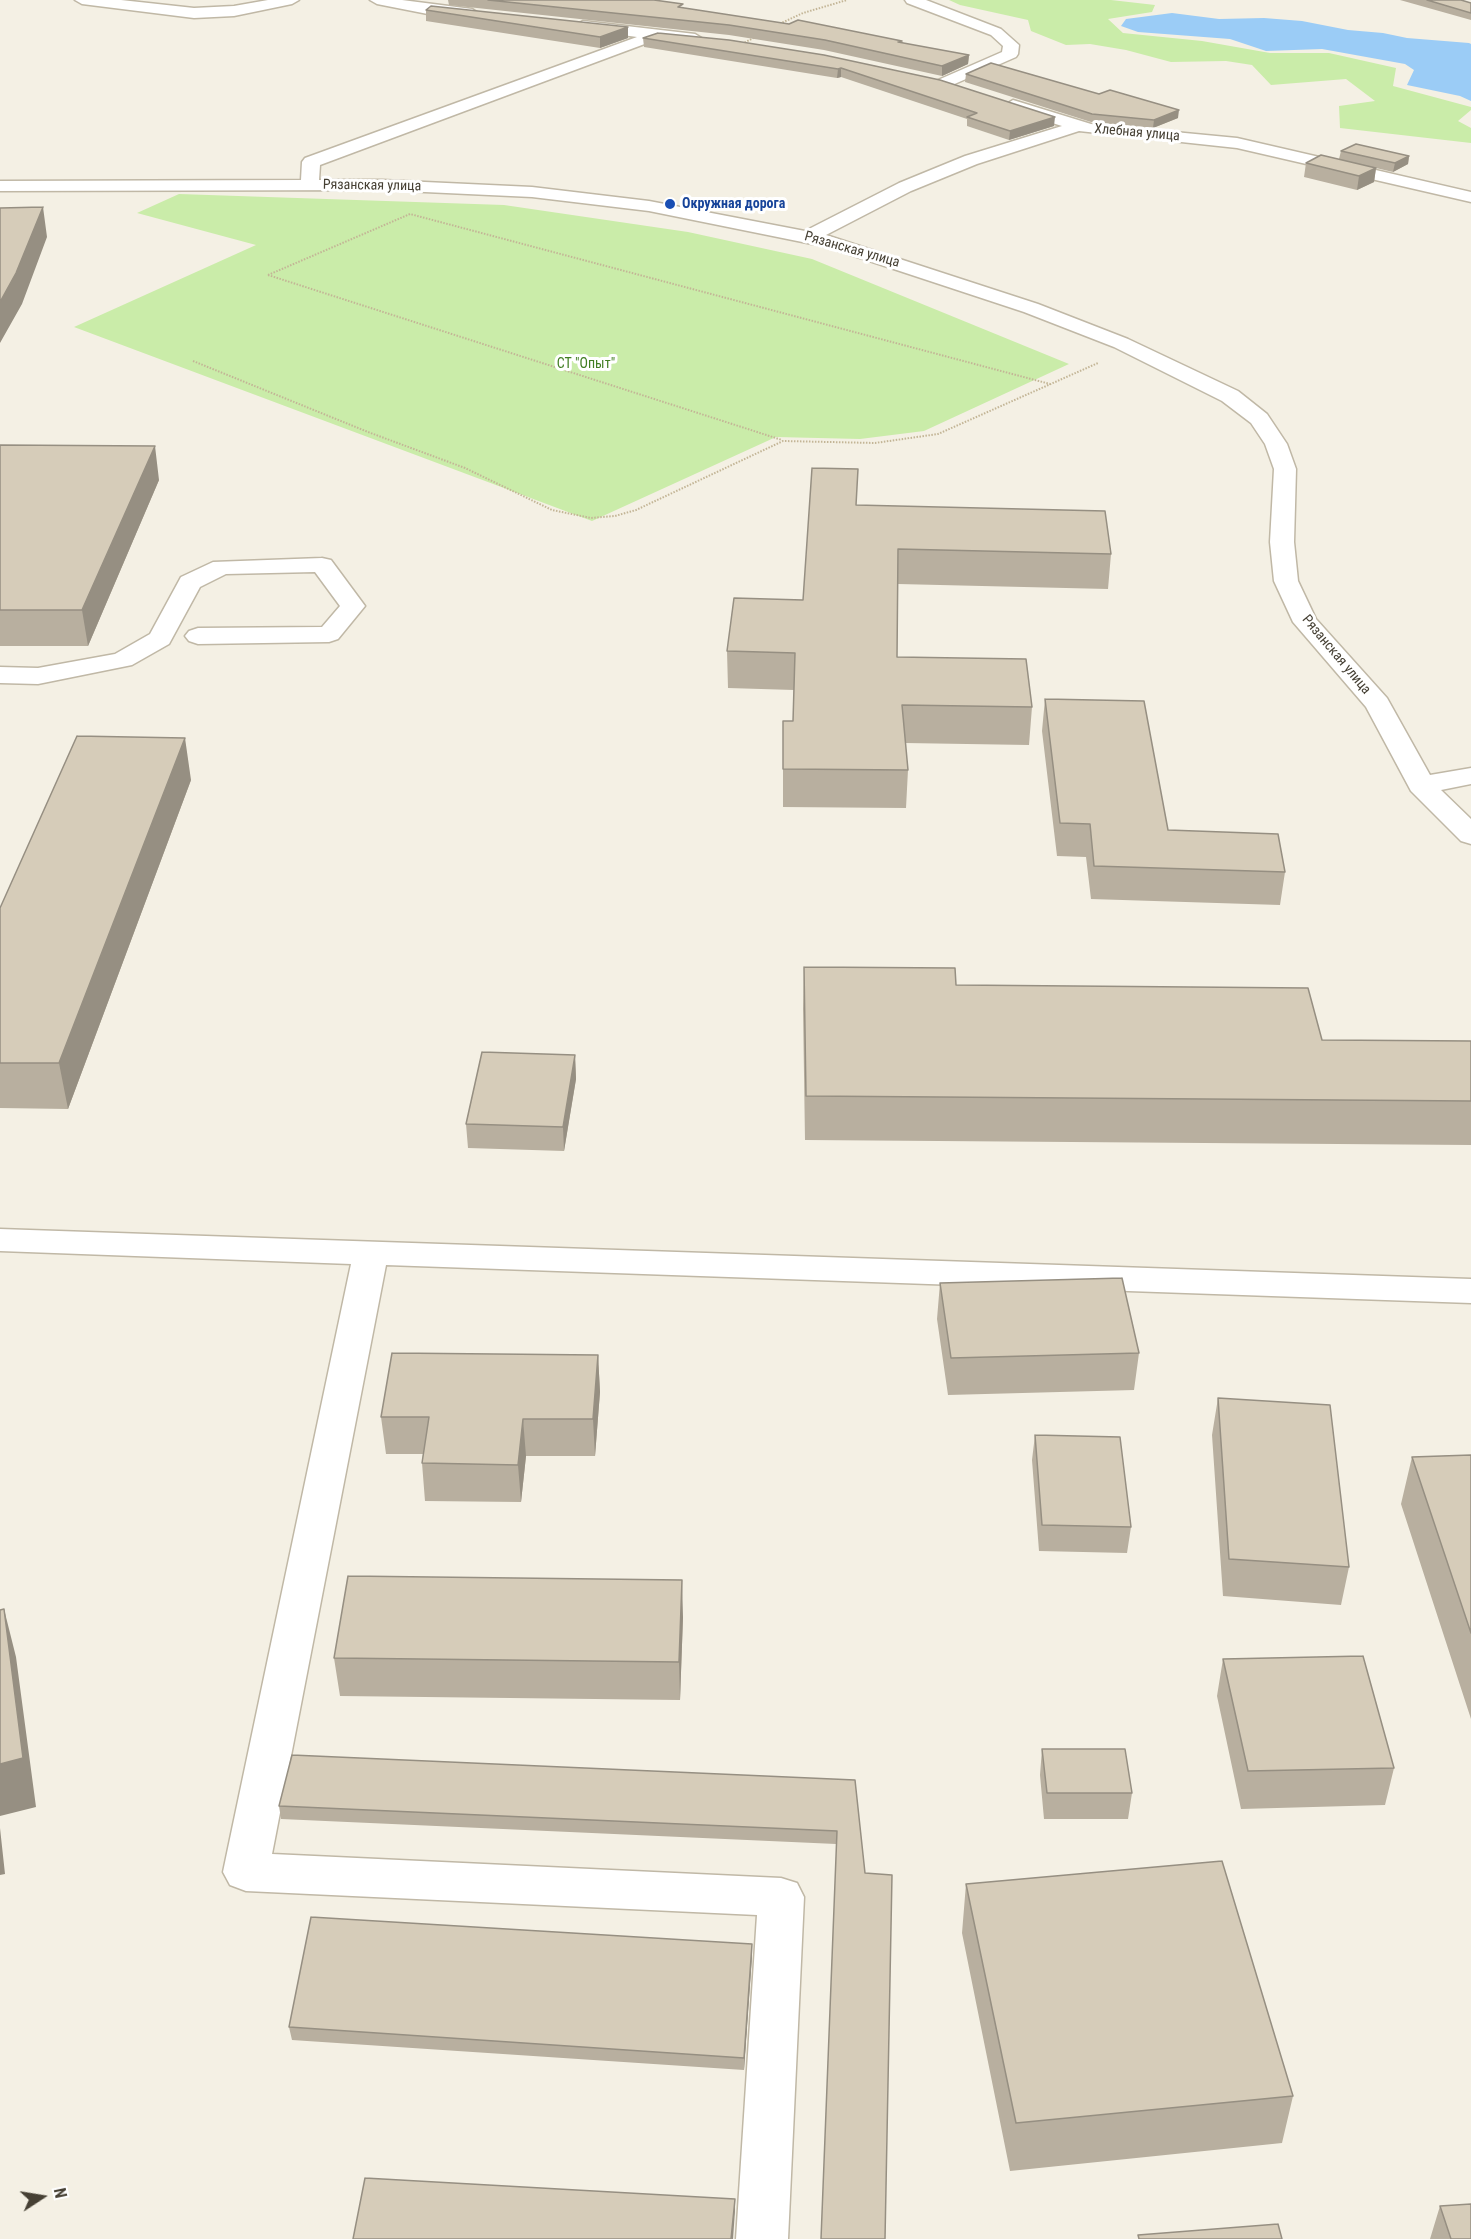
<!DOCTYPE html>
<meta charset="utf-8">
<style>
body{margin:0}
#map{position:relative;width:1471px;height:2239px;overflow:hidden;background:#f4f0e4;font-family:"Roboto Condensed",sans-serif}
canvas{display:block}
.north{position:absolute;left:12px;top:2167px;width:60px;height:60px;-webkit-text-stroke:4px #fff;paint-order:stroke;rotate:78deg;font-size:16px;font-weight:700;line-height:24px;text-align:center;color:#464034}
.north::after{content:'';display:block;margin:auto;width:21px;height:27px;background:#464034;clip-path:polygon(50% 0,100% 100%,50% 72%,0 100%)}
</style>
<div id="map">
<canvas width="1471" height="2239"></canvas>
<div class="north">N</div>
</div>
<script>
const c = document.querySelector('canvas').getContext('2d');
c.lineJoin = 'round';
function paint(path, color) { c.fillStyle = color; c.fill(path, 'evenodd'); }
const toPath = rows => new Path2D(rows.map(r => 'M' + r).join(''));
function trace(path, color, width, dash) { c.strokeStyle = color; c.lineWidth = width; c.lineCap = dash ? 'butt' : 'round'; c.setLineDash(dash || []); c.stroke(path); }
function write(font, color, halo, rows, align = 'center') {
  c.font = font + ' "Roboto Condensed",sans-serif'; c.lineWidth = 6; c.setLineDash([]); c.textBaseline = 'middle'; c.strokeStyle = halo; c.fillStyle = color; for (const [text, x, y, turn = 0] of rows) {
    c.save(); c.translate(x, y); c.rotate((+turn || 0) * Math.PI / 180); c.textAlign = isNaN(turn) ? turn : align; if (halo) c.strokeText(text, 0, 0); c.fillText(text, 0, 0); c.restore();
  }
}
paint(toPath([
 [949,0,1111,0,1155,5,1152,12,1108,19,1123,33,1202,41,1270,53,1329,53,1396,68,1393,86,1471,107,1471,110,1458,121,1471,128,1471,143,1340,128,1339,106,1375,101,1346,79,1271,85,1252,65,1226,61,1171,62,1126,50,1090,44,1066,45,1031,31,1028,20,960,5],
 [179,194,504,205,688,232,812,259,1069,364,924,431,860,439,776,437,592,521,74,327,256,245,137,213]
]), '#caeca9');
paint(toPath([
 [1172,13,1219,19,1264,18,1302,21,1348,30,1383,33,1407,38,1469,43,1471,44,1471,101,1460,96,1407,85,1414,70,1405,64,1322,49,1266,51,1230,39,1138,32,1121,26,1126,19]
]), '#9bccf6');
const minor = toPath([
 [75,0,121,0,194,8,234,6,268,0,299,0,292,4,234,16,194,18,82,4,75,0],
 [370,0,402,0,472,9,480,14,472,19,438,16,377,4,370,0],
 [905,0,926,0,1001,29,1019,45,1018,54,1016,57,950,86,938,86,936,83,938,80,1002,52,1003,46,991,35,907,3,905,0],
 [583,21,695,34,703,39,695,44,658,39,320,165,319,180,382,180,532,187,649,201,805,231,899,183,965,156,1062,126,1007,109,1005,105,1013,100,1091,124,1237,138,1471,192,1471,202,1237,148,1079,131,977,164,911,191,826,235,1038,304,1128,339,1238,391,1267,414,1287,444,1296,469,1294,542,1298,581,1316,619,1387,698,1430,775,1471,768,1471,784,1441,790,1471,819,1471,844,1461,841,1411,791,1366,707,1293,622,1274,581,1270,542,1274,469,1265,444,1251,423,1222,401,1114,347,1024,312,827,247,649,211,532,197,382,190,0,191,0,181,301,180,302,162,305,158,637,37,578,29,575,26,583,21],
 [322,558,331,560,365,606,338,639,329,642,198,644,189,641,185,636,189,631,198,628,322,627,340,606,315,572,226,574,200,587,169,644,132,665,38,684,0,683,0,667,38,668,115,654,150,634,181,577,213,562,322,558],
 [0,1229,1471,1279,1471,1303,386,1265,272,1854,781,1878,797,1883,804,1897,788,2239,736,2239,757,1915,246,1891,230,1885,223,1872,351,1264,0,1251,0,1229]
]);
trace(minor, '#c0b8a6', 3);
trace(toPath([
 [777,25,803,13,847,0],
 [742,44,757,36],
 [268,275,410,214,1050,384],
 [268,275,782,440],
 [193,361,368,432,465,468,552,510,591,518,615,516,636,510,783,441,875,443,938,434,1098,363]
]), '#c3b596', 2, [1.5, 1.5]);
paint(minor, '#fff');
paint(toPath([
 [448,0,654,0,683,8,969,55,968,64,942,76,824,50,729,35,449,5],
 [1400,0,1461,0,1471,3,1471,20],
 [426,10,628,27,628,38,600,48,426,21],
 [643,38,824,55,1054,126,1009,140,967,126,967,119,841,77,837,78,644,47],
 [966,74,1178,118,1153,128,1091,122,965,82],
 [1341,151,1409,156,1408,164,1393,172,1376,168,1374,182,1357,190,1304,177,1306,163,1339,159],
 [0,445,159,480,88,646,0,646],
 [856,505,1111,554,1108,589,898,584,897,657,1032,707,1029,745,905,743,908,770,906,808,783,807,783,721,793,721,794,690,728,688,727,651,803,600],
 [1045,699,1168,830,1285,872,1280,905,1091,899,1086,857,1057,856,1042,731],
 [191,780,68,1109,0,1108,0,908],
 [804,967,956,985,1322,1040,1471,1041,1471,1145,805,1140,803,1009],
 [575,1055,576,1079,564,1151,468,1148,466,1124],
 [940,1283,1139,1353,1134,1390,948,1395,937,1319],
 [598,1355,600,1392,595,1456,526,1456,521,1502,425,1501,422,1463,423,1454,386,1454,381,1417],
 [1218,1398,1349,1567,1341,1605,1223,1596,1212,1435],
 [1035,1435,1131,1527,1127,1553,1039,1551,1032,1460],
 [1471,1455,1471,1719,1401,1504,1412,1457],
 [683,1617,680,1700,340,1696,334,1658],
 [1223,1659,1394,1768,1385,1805,1241,1809,1217,1696],
 [1042,1749,1132,1793,1128,1819,1044,1819,1040,1775],
 [855,1780,865,1873,885,2239,836,1844,281,1819,279,1806],
 [966,1884,1293,2096,1282,2143,1010,2171,962,1933],
 [752,1944,744,2070,292,2040,289,2027],
 [1440,2206,1471,2239,1430,2239]
]), '#b8af9f');
paint(toPath([
 [628,27,628,38,600,48,600,37],
 [969,55,968,64,942,76,942,66],
 [841,68,841,77,837,78,838,69],
 [1179,110,1178,118,1153,128,1154,120],
 [1055,117,1054,126,1009,140,1010,131],
 [1409,156,1408,164,1393,172,1395,163],
 [1376,168,1374,182,1357,190,1359,176],
 [43,207,47,237,22,304,0,343,0,302],
 [155,446,159,480,88,646,82,610],
 [185,738,191,780,68,1109,59,1063],
 [575,1055,576,1079,564,1151,563,1127],
 [598,1355,600,1392,595,1456,593,1419],
 [523,1419,526,1456,521,1502,518,1465],
 [682,1580,683,1617,680,1700,679,1662],
 [4,1609,16,1657,36,1807,0,1816,0,1764],
 [0,1828,5,1874,0,1875],
 [752,1944,752,1957,744,2070,744,2058],
 [735,2199,735,2211,733,2239,731,2239]
]), '#968f82');
const building = toPath([
 [488,0,654,0,683,4,678,7,789,24,798,20,902,41,898,42,969,55,942,66,825,40,729,25,488,0],
 [1427,0,1461,0,1471,3,1471,13,1427,0],
 [431,6,628,27,600,37,426,10,431,6],
 [658,33,729,40,824,55,940,80,1055,117,1010,131,967,117,977,113,841,68,838,69,643,38,658,33],
 [991,63,1099,94,1110,90,1179,110,1154,120,1092,114,966,74,991,63],
 [1356,144,1409,156,1395,163,1341,151,1356,144],
 [1321,155,1376,168,1359,176,1306,163,1321,155],
 [43,207,16,273,0,302,0,208,43,207],
 [0,445,155,446,82,610,0,610,0,445],
 [812,468,858,469,856,505,1105,511,1111,554,898,549,897,657,1026,659,1032,707,902,705,908,770,783,769,783,721,793,721,795,653,727,651,734,598,803,600,812,468],
 [1045,699,1144,701,1168,830,1278,834,1285,872,1094,866,1090,824,1060,823,1045,699],
 [77,736,185,738,59,1063,0,1063,0,908,77,736],
 [804,967,955,968,956,985,1308,988,1322,1040,1471,1041,1471,1101,806,1096,804,967],
 [482,1052,575,1055,563,1127,466,1124,482,1052],
 [1122,1278,1139,1353,951,1358,940,1283,1122,1278],
 [392,1353,598,1355,593,1419,523,1419,518,1465,422,1463,429,1417,381,1417,392,1353],
 [1218,1398,1330,1405,1349,1567,1229,1559,1218,1398],
 [1035,1435,1120,1437,1131,1527,1042,1525,1035,1435],
 [1471,1455,1471,1633,1412,1457,1471,1455],
 [348,1576,682,1580,679,1662,334,1658,348,1576],
 [4,1609,23,1758,0,1764,0,1610,4,1609],
 [1363,1656,1394,1768,1248,1771,1223,1659,1363,1656],
 [1042,1749,1125,1749,1132,1793,1047,1793,1042,1749],
 [292,1755,855,1780,865,1873,892,1875,885,2239,821,2239,837,1831,279,1806,292,1755],
 [1222,1861,1293,2096,1016,2123,966,1884,1222,1861],
 [311,1917,752,1944,744,2058,289,2027,311,1917],
 [365,2178,735,2199,731,2239,353,2239,365,2178],
 [1471,2204,1471,2239,1451,2239,1440,2206,1471,2204],
 [1278,2224,1282,2239,1139,2239,1138,2235,1278,2224]
]);
paint(building, '#d6ccb9');
trace(building, '#968f82', 1.5);
for (const [x, y, r, color] of [
 [670,204,6,"#1a4fb4"]
]) { const dot = new Path2D(); dot.arc(x, y, r, 0, 2 * Math.PI); c.fillStyle = color; c.fill(dot); trace(dot, '#fff', 2); }
write('14px', '#464034', '#fff', [
 ["Хлебная улица",1137,133,5],
 ["Рязанская улица",372,186,1],
 ["Рязанская улица",852,250,16],
 ["Рязанская улица",1336,655,50]
]);
write('bold 14px', '#164399', '#fff', [
 ["Окружная дорога",682,204]
], 'left');
write('14px', '#407d22', '#fff', [
 ["СТ \"Опыт\"",586,364]
]);
</script>
